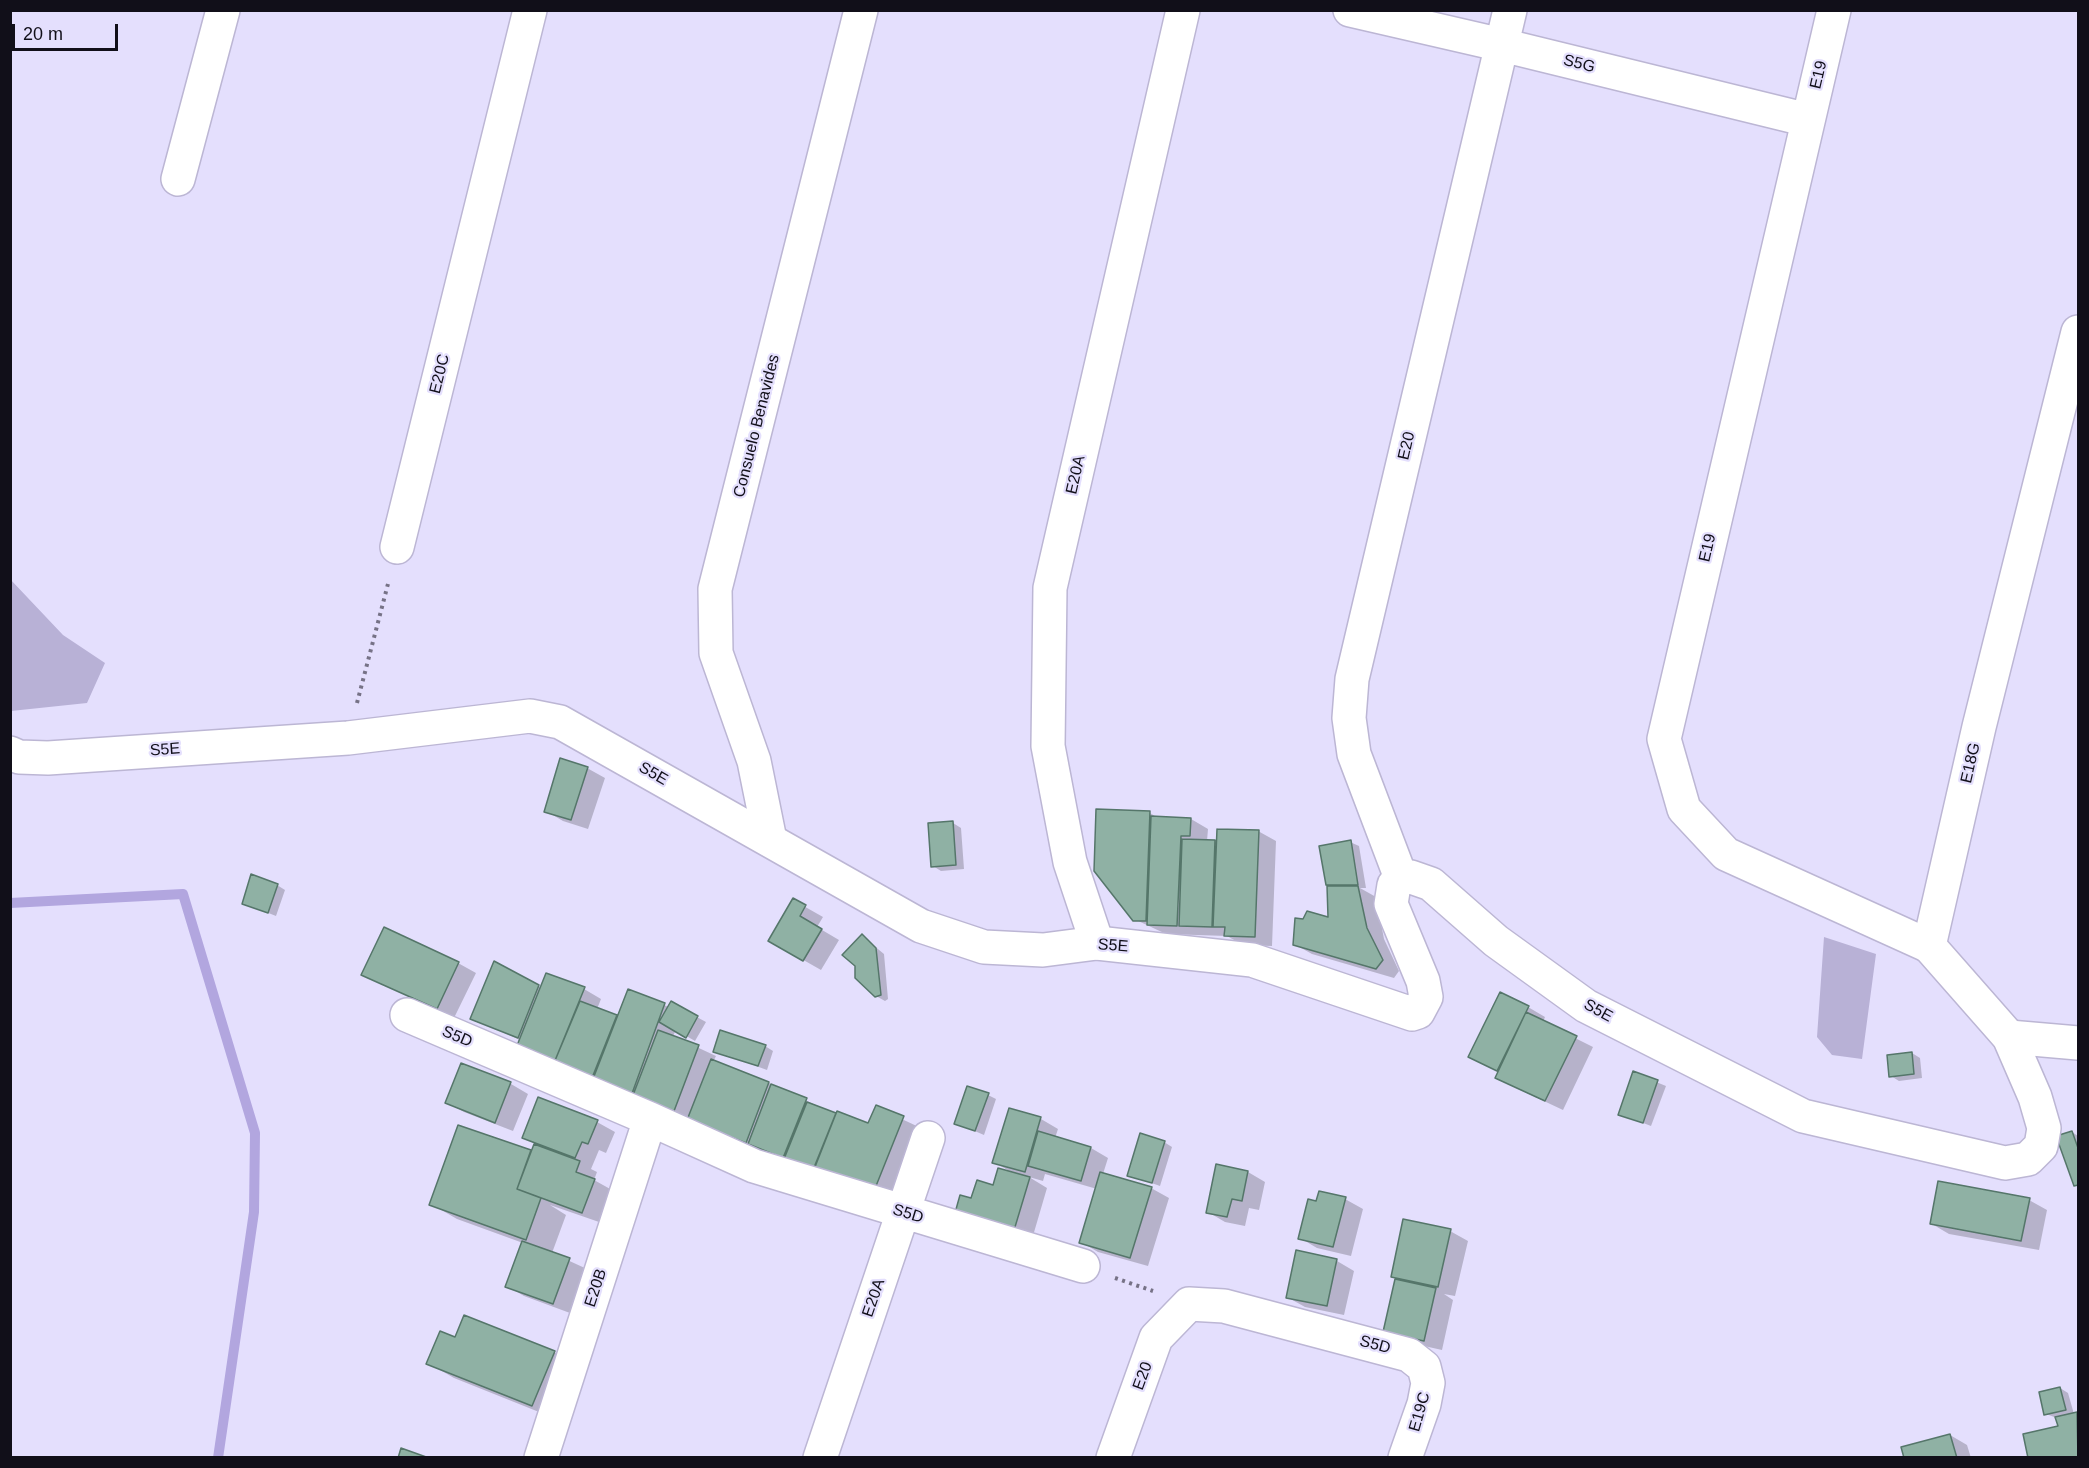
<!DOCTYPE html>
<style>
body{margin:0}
#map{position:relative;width:2089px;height:1468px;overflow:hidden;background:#e4dffd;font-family:Arial,sans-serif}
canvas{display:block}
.frame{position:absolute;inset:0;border:12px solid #110f19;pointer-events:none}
.scale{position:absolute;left:12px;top:24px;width:106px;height:27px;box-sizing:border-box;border:3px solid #110f19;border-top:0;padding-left:8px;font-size:18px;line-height:21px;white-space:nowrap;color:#110f19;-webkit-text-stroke:4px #e4dffd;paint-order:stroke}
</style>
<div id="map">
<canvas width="2089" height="1468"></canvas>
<div class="frame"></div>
<div class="scale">20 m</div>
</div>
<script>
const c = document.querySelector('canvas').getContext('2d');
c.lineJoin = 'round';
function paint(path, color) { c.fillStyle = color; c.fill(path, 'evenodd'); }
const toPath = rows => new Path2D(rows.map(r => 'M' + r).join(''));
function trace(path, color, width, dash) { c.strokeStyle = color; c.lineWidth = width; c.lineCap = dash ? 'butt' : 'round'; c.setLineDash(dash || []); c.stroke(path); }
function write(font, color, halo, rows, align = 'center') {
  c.font = font + ' Arial,sans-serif'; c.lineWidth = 4.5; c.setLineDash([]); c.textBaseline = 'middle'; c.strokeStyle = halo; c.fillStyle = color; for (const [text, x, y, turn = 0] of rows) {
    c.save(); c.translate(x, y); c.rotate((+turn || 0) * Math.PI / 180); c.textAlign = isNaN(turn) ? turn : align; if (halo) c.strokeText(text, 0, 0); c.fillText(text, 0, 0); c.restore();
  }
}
paint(toPath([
 [10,579,63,635,105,663,87,703,11,711],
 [1824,937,1876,954,1862,1059,1832,1055,1817,1037]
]), '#b8b1d6');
paint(toPath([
 [587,768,605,778,588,829,563,821,546,811],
 [1150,813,1158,818,1191,819,1208,829,1207,841,1218,842,1258,831,1276,841,1272,946,1243,945,1227,936,1166,934,1134,919],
 [953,823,961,828,964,869,941,871,933,866],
 [1350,842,1359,846,1366,888,1360,888,1376,897,1384,939,1399,971,1394,978,1312,954,1294,944,1330,918,1334,887,1328,884],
 [277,885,285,890,276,916,243,903],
 [793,900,823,917,817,927,839,940,821,970,770,941],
 [862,936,884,954,888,999,885,1001,876,996],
 [458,963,476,973,454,1018,363,974],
 [495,963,542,988,584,989,601,999,597,1009,619,1017,629,991,669,1007,671,1003,706,1022,695,1041,676,1030,673,1036,716,1056,713,1062,769,1083,824,1109,869,1125,876,1107,921,1128,890,1205,535,1058,520,1040,472,1018],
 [1528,1007,1545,1017,1543,1022,1593,1047,1563,1110,1514,1087,1497,1077,1499,1072,1470,1057],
 [765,1046,773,1051,767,1070,715,1051],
 [1912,1053,1920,1058,1922,1078,1899,1081,1891,1076],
 [462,1065,511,1084,528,1094,513,1131,464,1112,447,1103],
 [1634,1073,1666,1086,1651,1126,1620,1114],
 [988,1095,996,1099,984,1135,956,1123],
 [538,1099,597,1122,615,1132,606,1153,599,1150,591,1169,597,1172,594,1180,612,1190,599,1222,550,1205,566,1215,552,1253,587,1269,570,1313,524,1296,507,1286,523,1243,457,1219,431,1204,530,1152,532,1153,535,1144,524,1138],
 [1010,1110,1041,1119,1058,1129,1055,1138,1091,1148,1108,1158,1103,1174,1151,1188,1169,1198,1148,1266,1098,1252,1081,1242,1097,1189,1045,1174,1043,1181,1029,1177,1047,1188,1030,1246,972,1200,994,1187,1011,1172,994,1162],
 [2072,1132,2078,1136,2078,1187,2075,1185],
 [1164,1142,1172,1147,1160,1186,1129,1175],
 [1218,1166,1248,1172,1265,1182,1259,1210,1249,1208,1245,1226,1225,1222,1208,1212],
 [1345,1199,1363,1209,1351,1256,1317,1248,1300,1238,1317,1203],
 [2029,1200,2047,1210,2039,1250,1949,1234,1932,1224],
 [1450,1231,1468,1241,1455,1296,1444,1294,1453,1300,1442,1350,1402,1341,1385,1331,1396,1278,1392,1276],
 [1297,1252,1337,1261,1354,1271,1344,1315,1305,1307,1287,1297],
 [456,1339,554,1352,580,1367,559,1420,454,1378,428,1363],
 [2060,1388,2068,1393,2074,1414,2078,1414,2078,1458,2030,1458,2060,1427,2057,1418,2046,1414],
 [1950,1435,1967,1445,1971,1458,1906,1458]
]), '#0003');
trace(toPath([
 [10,903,183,894,255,1133,254,1212,218,1458]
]), '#b2a6df', 10);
const building = toPath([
 [560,758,588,767,571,820,544,812,560,758],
 [1096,809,1150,811,1146,921,1133,921,1094,871,1096,809],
 [1151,816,1191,818,1190,836,1181,836,1177,926,1147,925,1151,816],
 [953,821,956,865,931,867,928,823,953,821],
 [1217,829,1259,830,1255,937,1224,936,1225,927,1213,927,1217,829],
 [1182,839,1215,840,1212,927,1179,926,1182,839],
 [1351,840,1358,885,1326,885,1319,846,1351,840],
 [251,874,278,884,268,913,242,904,251,874],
 [1327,886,1358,886,1367,928,1383,960,1376,969,1293,945,1295,918,1303,919,1307,911,1328,917,1327,886],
 [793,898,806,905,800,916,822,929,803,961,768,941,793,898],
 [384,927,459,962,437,1009,361,975,384,927],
 [862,934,876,948,881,995,875,997,855,978,855,966,842,955,862,934],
 [494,961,539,985,518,1038,470,1019,494,961],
 [546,973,585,987,554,1063,516,1048,546,973],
 [628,989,665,1003,630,1099,591,1084,628,989],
 [1500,992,1529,1006,1497,1071,1468,1057,1500,992],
 [580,1001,617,1015,592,1078,554,1063,580,1001],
 [671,1001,698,1016,686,1038,659,1022,671,1001],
 [1526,1012,1577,1036,1545,1101,1495,1078,1526,1012],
 [658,1030,699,1045,671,1119,630,1103,658,1030],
 [720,1030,766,1045,758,1066,713,1052,720,1030],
 [1912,1052,1914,1074,1889,1077,1887,1055,1912,1052],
 [711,1059,769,1082,746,1143,687,1120,711,1059],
 [461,1063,511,1082,495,1123,445,1103,461,1063],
 [1633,1071,1658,1080,1643,1123,1618,1115,1633,1071],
 [771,1084,807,1098,783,1158,748,1144,771,1084],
 [967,1086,989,1093,975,1131,954,1124,967,1086],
 [538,1097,598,1120,588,1144,582,1142,575,1158,522,1138,538,1097],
 [807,1102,836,1113,813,1170,784,1159,807,1102],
 [876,1105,904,1116,872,1196,813,1172,837,1111,868,1123,876,1105],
 [1009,1108,1041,1117,1025,1172,992,1163,1009,1108],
 [458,1125,531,1150,517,1189,541,1198,526,1240,429,1205,458,1125],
 [1038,1131,1091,1147,1081,1181,1028,1166,1038,1131],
 [2072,1131,2078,1148,2078,1185,2074,1186,2056,1136,2072,1131],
 [1140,1133,1165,1141,1152,1183,1127,1176,1140,1133],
 [534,1144,580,1161,576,1172,595,1179,582,1213,517,1189,534,1144],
 [1216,1164,1248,1171,1242,1201,1232,1199,1227,1217,1206,1213,1216,1164],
 [998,1168,1030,1177,1012,1237,953,1220,960,1195,971,1198,977,1180,993,1185,998,1168],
 [1100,1172,1152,1187,1130,1258,1079,1243,1100,1172],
 [1938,1181,2030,1198,2021,1241,1930,1224,1938,1181],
 [1319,1191,1346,1197,1333,1247,1298,1239,1308,1199,1316,1201,1319,1191],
 [1403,1219,1451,1229,1438,1287,1391,1277,1403,1219],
 [522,1241,570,1258,553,1304,505,1287,522,1241],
 [1296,1250,1337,1259,1327,1306,1286,1298,1296,1250],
 [1395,1279,1436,1288,1424,1341,1383,1332,1395,1279],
 [464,1315,555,1351,532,1406,426,1364,440,1331,455,1337,464,1315],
 [2060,1387,2066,1410,2044,1415,2039,1392,2060,1387],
 [2077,1412,2078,1458,2028,1458,2023,1434,2058,1426,2055,1417,2077,1412],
 [1950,1434,1957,1458,1904,1458,1901,1447,1950,1434],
 [401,1448,429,1458,398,1458,401,1448]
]);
paint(building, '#8fb1a4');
trace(building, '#55766a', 1.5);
const minor = toPath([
 [1350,10,1502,45,1808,120],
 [1834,10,1664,739,1684,809,1726,854,1929,946],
 [178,179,223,10],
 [397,547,530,10],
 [770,840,754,761,716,653,715,589,861,10],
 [1401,878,1354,754,1349,718,1352,679,1510,10],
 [1097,943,1070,862,1048,746,1050,588,1183,10],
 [407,1015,650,1119,754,1166,1083,1266],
 [2009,1037,2078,1043],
 [541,1458,650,1119],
 [820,1458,928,1138],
 [1113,1458,1156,1338,1189,1304,1224,1306,1409,1355,1424,1367,1428,1383,1424,1404,1405,1458]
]);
const tertiary = toPath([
 [10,753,19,757,48,758,348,738,530,716,560,722,921,926,984,947,1043,950,1097,943,1252,960,1412,1014,1418,1012,1426,997,1423,981,1391,904,1394,885,1401,878,1411,877,1431,884,1496,941,1586,1006,1803,1116,2005,1163,2028,1159,2041,1146,2044,1128,2035,1097,2009,1037,1929,946,1979,727,2078,332]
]);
trace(minor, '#bcb6d4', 36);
trace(tertiary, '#bcb6d4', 36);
trace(toPath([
 [357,703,389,580],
 [1115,1278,1153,1291]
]), '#767286', 4, [3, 4.5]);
trace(minor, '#fff', 33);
trace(tertiary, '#fff', 33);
write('16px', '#110f19', '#e4dffd', [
 ["S5G",1579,64,14],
 ["E19",1819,75,-77],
 ["E20C",440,374,-76],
 ["Consuelo Benavides",757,426,-76],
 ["E20",1407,446,-77],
 ["E20A",1076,475,-77],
 ["E19",1708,548,-77],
 ["S5E",165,750,-4],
 ["E18G",1971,763,-77],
 ["S5E",653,774,30],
 ["S5E",1113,946,4],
 ["S5E",1598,1011,29],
 ["S5D",457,1037,23],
 ["S5D",908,1214,17],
 ["E20B",596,1288,-72],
 ["E20A",874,1298,-71],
 ["S5D",1375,1345,15],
 ["E20",1143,1376,-70],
 ["E19C",1420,1412,-74]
]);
</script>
